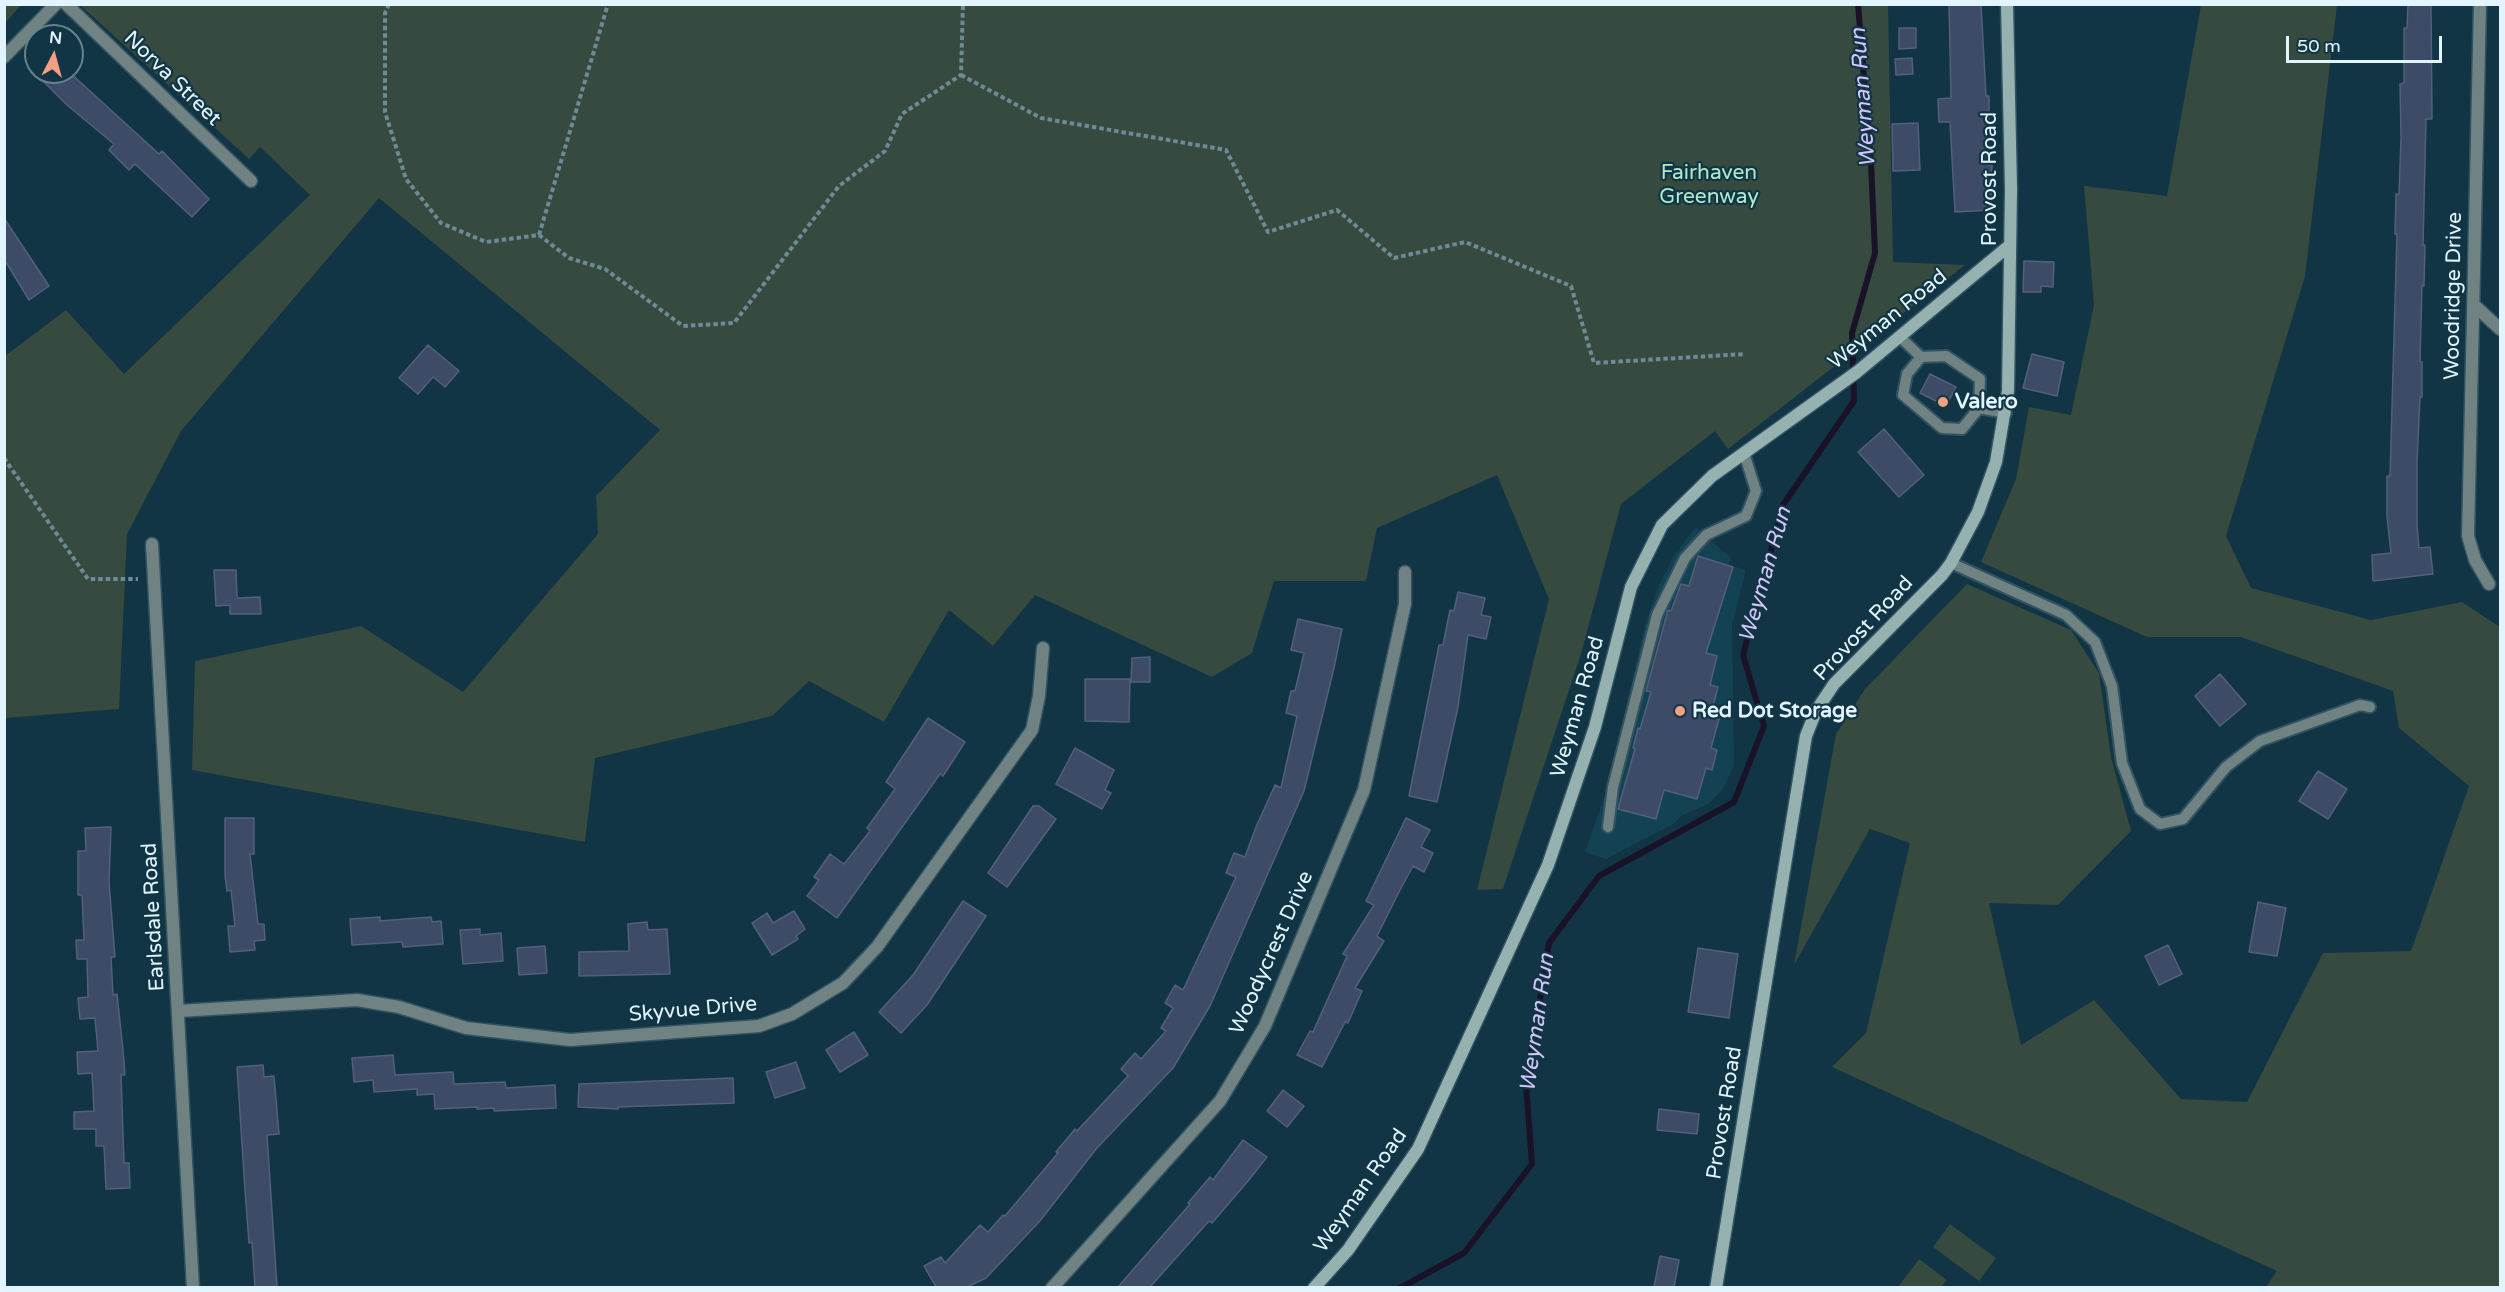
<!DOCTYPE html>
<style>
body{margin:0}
#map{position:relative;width:2505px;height:1292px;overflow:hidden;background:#113544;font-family:"Varela Round",sans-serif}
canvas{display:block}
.frame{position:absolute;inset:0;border:6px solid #e2f5fe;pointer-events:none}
.north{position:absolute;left:24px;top:24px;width:60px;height:60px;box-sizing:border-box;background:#113544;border:2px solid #65828e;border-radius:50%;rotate:6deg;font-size:16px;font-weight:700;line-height:24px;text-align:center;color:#e2f5fe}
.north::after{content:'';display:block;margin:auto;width:21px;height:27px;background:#f39f84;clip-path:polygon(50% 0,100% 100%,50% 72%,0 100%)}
.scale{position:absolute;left:2286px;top:36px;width:156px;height:27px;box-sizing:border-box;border:3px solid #e2f5fe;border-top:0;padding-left:8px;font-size:18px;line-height:21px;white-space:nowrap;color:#e2f5fe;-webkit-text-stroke:4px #113544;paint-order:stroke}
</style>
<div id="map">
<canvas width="2505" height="1292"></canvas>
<div class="frame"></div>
<div class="north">N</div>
<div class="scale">50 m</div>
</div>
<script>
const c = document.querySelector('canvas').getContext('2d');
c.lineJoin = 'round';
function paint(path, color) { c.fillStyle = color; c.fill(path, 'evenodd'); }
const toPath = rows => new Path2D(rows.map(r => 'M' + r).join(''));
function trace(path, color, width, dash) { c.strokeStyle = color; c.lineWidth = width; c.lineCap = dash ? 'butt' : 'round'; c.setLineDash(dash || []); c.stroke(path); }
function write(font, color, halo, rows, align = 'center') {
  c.font = font + ' "Varela Round",sans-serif'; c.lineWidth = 4.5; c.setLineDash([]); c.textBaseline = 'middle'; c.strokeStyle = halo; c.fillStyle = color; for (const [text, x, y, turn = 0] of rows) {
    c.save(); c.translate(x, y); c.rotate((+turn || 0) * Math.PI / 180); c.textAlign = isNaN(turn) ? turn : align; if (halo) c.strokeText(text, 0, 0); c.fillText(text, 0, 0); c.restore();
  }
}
paint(toPath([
 [1696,527,1731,558,1729,565,1746,570,1732,625,1734,765,1723,789,1708,804,1681,816,1675,823,1606,859,1585,852,1607,789,1645,625,1657,590,1675,554]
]), '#134253');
paint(toPath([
 [4,5,21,5,5,23,4,23],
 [80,5,1888,5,1893,262,1965,265,1728,449,1715,431,1621,504,1581,654,1503,889,1477,890,1549,599,1497,475,1377,528,1366,581,1274,581,1252,653,1212,677,1035,595,993,646,949,610,884,722,809,681,772,716,595,758,585,842,192,770,195,661,361,626,463,692,598,534,596,496,660,430,379,198,181,431,127,534,119,709,5,718,5,356,66,310,124,374,310,195,260,147,249,159],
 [2201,5,2337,5,2305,276,2226,536,2251,588,2371,620,2462,602,2500,627,2500,1287,2266,1287,2277,1271,1832,1067,1866,1033,1910,843,1870,829,1794,965,1836,734,1865,689,1967,584,2071,630,2099,673,2111,757,2131,831,2058,905,1989,903,2021,1045,2094,1000,2181,1099,2247,1102,2323,953,2411,951,2469,786,2399,728,2393,691,2241,637,2147,637,1981,562,2016,479,2029,407,2071,415,2094,305,2084,186,2167,196],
 [1950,1224,1996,1258,1979,1281,1933,1247],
 [1919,1259,1947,1280,1941,1287,1898,1287]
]), '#364a3f');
trace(toPath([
 [1400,1288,1464,1253,1532,1164,1526,1085,1549,943,1599,876,1734,802,1764,726,1743,655,1783,505,1854,401,1852,333,1875,253,1871,163,1858,4]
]), '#191229', 6);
const building = toPath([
 [1949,4,1981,4,1986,96,1989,96,1989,120,1987,120,1989,165,1992,165,1991,210,1955,212,1950,122,1939,122,1938,99,1951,98,1949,4],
 [2408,4,2431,4,2432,119,2426,119,2423,245,2425,245,2424,286,2422,285,2420,362,2422,362,2422,397,2420,397,2417,462,2417,525,2419,548,2430,547,2433,574,2373,581,2372,555,2391,553,2387,516,2387,476,2390,476,2397,234,2395,234,2396,194,2399,194,2401,138,2400,84,2404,83,2404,28,2407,28,2408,4],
 [1899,28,1916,28,1916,48,1899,49,1899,28],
 [1912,58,1913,74,1896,75,1895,59,1912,58],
 [34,72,69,72,159,154,162,151,209,199,192,217,135,164,129,170,109,150,114,144,67,105,34,72],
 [1918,123,1920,170,1893,171,1892,124,1918,123],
 [4,218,49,286,29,300,4,259,4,218],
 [2024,261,2054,262,2053,287,2041,286,2041,292,2023,292,2024,261],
 [428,345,459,371,445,387,433,377,418,394,399,378,428,345],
 [2032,354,2064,362,2057,396,2023,388,2032,354],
 [1930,374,1956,387,1946,406,1920,393,1930,374],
 [1884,429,1924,475,1899,497,1858,452,1884,429],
 [1698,556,1733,567,1706,653,1717,656,1710,685,1718,687,1710,717,1719,719,1711,748,1717,750,1712,770,1706,768,1697,799,1664,790,1656,819,1618,809,1635,749,1633,748,1638,728,1640,729,1651,692,1646,691,1668,610,1671,611,1681,584,1689,586,1698,556],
 [214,570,236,570,237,598,260,597,261,614,230,614,230,605,216,606,214,570],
 [1458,592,1485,598,1481,615,1491,617,1486,639,1468,635,1458,707,1437,802,1409,796,1439,645,1443,645,1450,610,1454,611,1458,592],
 [1298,619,1342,629,1334,668,1304,791,1210,1006,1173,1068,1097,1148,1039,1222,986,1278,967,1287,936,1287,924,1266,941,1257,945,1263,980,1225,988,1232,1003,1215,1005,1216,1058,1153,1056,1152,1075,1129,1077,1131,1128,1076,1121,1069,1135,1053,1141,1059,1166,1031,1161,1028,1173,1008,1165,1003,1175,985,1183,990,1236,877,1226,873,1234,853,1245,857,1256,827,1275,785,1281,788,1297,716,1286,713,1291,691,1295,691,1304,653,1291,650,1298,619],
 [1150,657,1150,682,1131,682,1132,658,1150,657],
 [2220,674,2246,704,2220,726,2195,696,2220,674],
 [1085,679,1130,679,1129,722,1085,721,1085,679],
 [928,718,965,742,943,776,940,774,837,918,807,896,819,880,814,877,830,854,844,864,870,831,867,828,895,789,886,782,928,718],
 [1075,748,1114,770,1105,790,1111,793,1102,809,1056,784,1075,748],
 [2318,771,2347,789,2328,819,2299,801,2318,771],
 [1033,806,1039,806,1056,819,1007,887,988,873,1033,806],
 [225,818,254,818,254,854,250,854,258,924,264,924,265,940,254,941,255,950,230,952,228,926,235,926,231,890,227,891,225,875,225,818],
 [1406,818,1430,830,1421,847,1433,853,1424,872,1413,866,1400,890,1377,936,1384,941,1355,988,1362,991,1348,1023,1345,1022,1322,1067,1297,1055,1310,1031,1313,1032,1347,956,1343,954,1374,905,1366,901,1406,818],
 [111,827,109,882,115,957,111,957,113,995,117,994,123,1050,125,1075,121,1075,124,1163,129,1163,130,1188,106,1189,104,1146,96,1146,96,1129,74,1129,74,1112,94,1111,92,1073,78,1074,77,1052,98,1051,95,1018,80,1019,78,998,88,997,87,959,77,959,76,940,84,940,82,895,78,895,78,851,86,851,85,828,111,827],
 [963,901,986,916,927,1005,901,1033,879,1012,913,975,963,901],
 [2258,902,2286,908,2277,956,2249,952,2258,902],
 [794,911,805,929,796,936,798,939,772,955,752,923,767,913,773,923,794,911],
 [380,917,380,921,431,917,432,922,441,921,443,944,403,947,402,942,352,945,350,919,380,917],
 [647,922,648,930,667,929,670,974,579,976,579,952,629,951,628,924,647,922],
 [480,929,480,935,501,933,503,961,463,964,460,930,480,929],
 [2168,945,2182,974,2159,985,2145,956,2168,945],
 [545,946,547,973,519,975,517,948,545,946],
 [1698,948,1738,954,1729,1018,1688,1012,1698,948],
 [854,1032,868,1055,840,1072,826,1050,854,1032],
 [393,1055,395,1075,453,1072,454,1084,505,1082,506,1088,555,1085,556,1108,494,1111,494,1108,477,1109,477,1107,435,1109,434,1094,417,1095,417,1089,374,1092,373,1080,354,1082,352,1058,393,1055],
 [796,1062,805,1088,775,1098,766,1072,796,1062],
 [263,1065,264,1077,274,1076,279,1134,267,1135,277,1287,255,1287,252,1242,249,1243,245,1190,237,1067,263,1065],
 [733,1078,734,1103,618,1107,618,1109,578,1107,579,1084,733,1078],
 [1283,1090,1304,1106,1287,1127,1267,1111,1283,1090],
 [1659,1109,1699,1114,1697,1134,1657,1130,1659,1109],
 [1243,1140,1267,1157,1248,1181,1212,1223,1209,1221,1150,1287,1118,1287,1190,1204,1188,1203,1210,1177,1213,1180,1243,1140],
 [1660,1256,1679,1260,1674,1287,1654,1287,1660,1256]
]);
paint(building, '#3d4b66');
trace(building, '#52607c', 1.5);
const lane = toPath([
 [1900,337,1921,357,1907,374,1903,395,1942,428,1962,429,1979,408,2006,413],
 [1921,357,1946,356,1980,379,1979,408],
 [1951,563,2066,615,2095,642,2112,686,2122,763,2140,809,2160,824,2183,819,2226,767,2260,741,2360,705,2370,707],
 [1608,827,1613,787,1657,615,1685,558,1706,535,1746,516,1756,491,1744,453]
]);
const street = toPath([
 [66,4,251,181],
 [2480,4,2468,536,2475,560,2489,584],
 [4,57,56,4],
 [2474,305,2500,329],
 [152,544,193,1288],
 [179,1011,357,1000,399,1007,466,1028,570,1040,759,1026,792,1014,843,983,877,947,1032,730,1039,696,1043,648],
 [1052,1288,1220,1101,1265,1026,1364,790,1405,604,1405,572]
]);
const secondary = toPath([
 [1314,1288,1348,1250,1418,1149,1548,865,1595,727,1631,587,1662,525,1712,476,1857,372,2010,245],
 [1716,1288,1806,736,1816,711,1834,684,1942,575,1951,563,1978,512,1996,462,2008,391,2011,189,2007,4]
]);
trace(lane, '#325462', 14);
trace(street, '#325462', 15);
trace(secondary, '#325462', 15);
trace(toPath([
 [389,4,385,13,385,112,406,179,441,223,486,242,539,235,569,258,605,269,683,326,734,323,839,186,885,151,902,114,961,75,963,4],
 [961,75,1041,118,1226,150,1268,232,1337,210,1394,258,1465,242,1571,286,1594,363,1745,354],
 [539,235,608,4],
 [4,458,88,579,138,579]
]), '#6d8a96', 4, [4.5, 3]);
trace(lane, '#718282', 10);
trace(street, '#718282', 12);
trace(secondary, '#95b1b0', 12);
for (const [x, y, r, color] of [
 [1943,402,6,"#f39f84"],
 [1680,711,6,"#f39f84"]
]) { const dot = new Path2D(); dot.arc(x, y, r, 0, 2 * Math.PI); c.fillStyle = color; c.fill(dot); trace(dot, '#113544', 2); }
write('21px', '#e2f5fe', '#113544', [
 ["Norva Street",172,79,44],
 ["Provost Road",1990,179,-90],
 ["Woodridge Drive",2454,296,-89],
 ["Weyman Road",1888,320,-39],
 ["Provost Road",1864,629,-47],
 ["Weyman Road",1578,707,-74],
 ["Earlsdale Road",154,917,-93],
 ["Woodycrest Drive",1272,953,-66],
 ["Skyvue Drive",693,1010,-5],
 ["Provost Road",1725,1113,-81],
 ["Weyman Road",1361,1191,-55]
]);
write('21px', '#aeeaca', '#113544', [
 ["Fairhaven",1709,173],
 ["Greenway",1709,197]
]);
write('bold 21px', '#e2f5fe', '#113544', [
 ["Valero",1955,402],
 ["Red Dot Storage",1692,711]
], 'left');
write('italic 22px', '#d4c6fc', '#113544', [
 ["Weyman Run",1864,98,-94],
 ["Weyman Run",1766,575,-74],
 ["Weyman Run",1538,1023,-82]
]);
</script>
